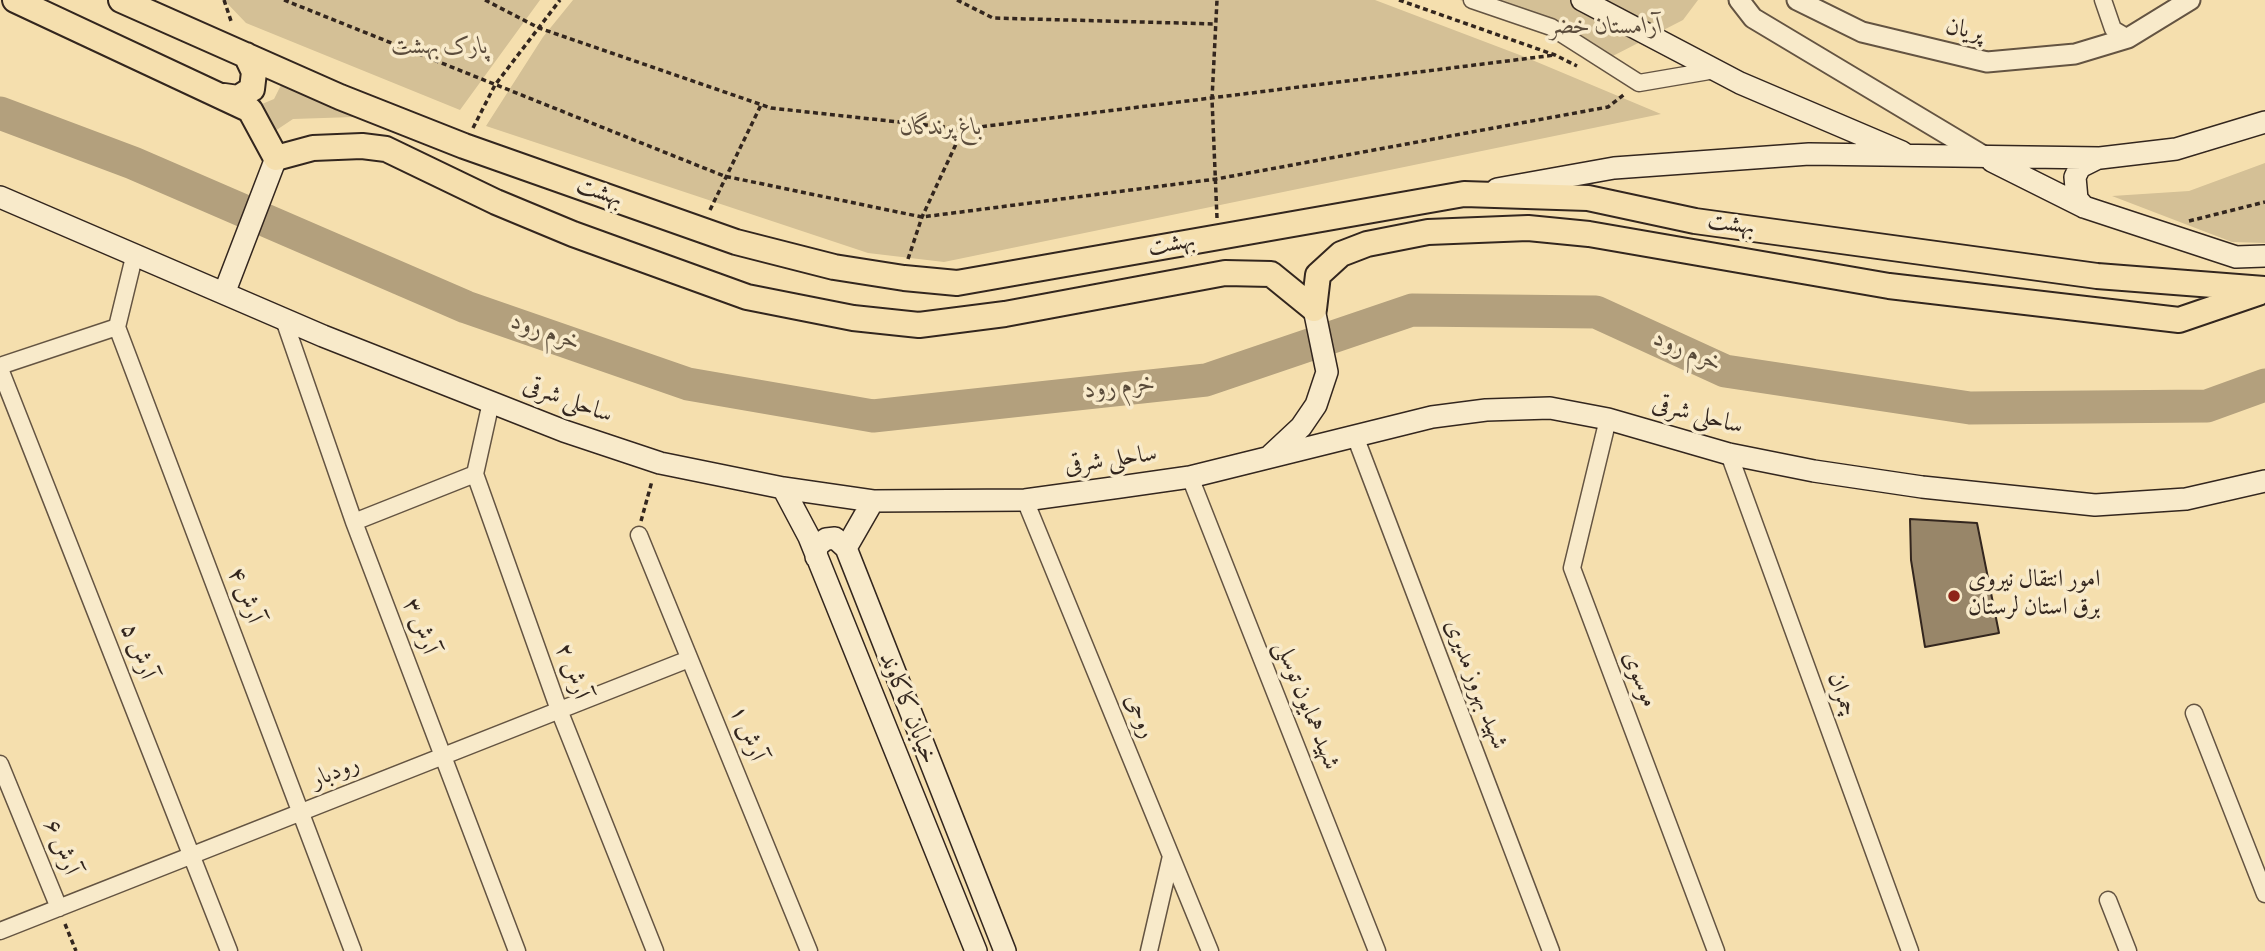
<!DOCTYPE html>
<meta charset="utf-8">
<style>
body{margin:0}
canvas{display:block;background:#f5dfae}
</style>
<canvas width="2265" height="951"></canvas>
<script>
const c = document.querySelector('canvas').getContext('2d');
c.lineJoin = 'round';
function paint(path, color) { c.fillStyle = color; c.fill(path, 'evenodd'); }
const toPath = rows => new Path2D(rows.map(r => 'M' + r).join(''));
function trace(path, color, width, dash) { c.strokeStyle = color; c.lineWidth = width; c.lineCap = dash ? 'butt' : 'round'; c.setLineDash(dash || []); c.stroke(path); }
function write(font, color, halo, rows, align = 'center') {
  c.font = font + ' Vollkorn,Amiri,serif'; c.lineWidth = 7; c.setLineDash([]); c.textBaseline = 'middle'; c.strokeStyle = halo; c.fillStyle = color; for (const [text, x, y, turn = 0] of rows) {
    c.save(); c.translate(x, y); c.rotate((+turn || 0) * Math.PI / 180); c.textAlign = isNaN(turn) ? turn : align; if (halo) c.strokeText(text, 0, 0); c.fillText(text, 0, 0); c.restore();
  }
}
paint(toPath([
 [224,0,540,0,460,110,246,23],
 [573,0,1375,0,1525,57,1661,114,944,262,868,253,486,126,543,37],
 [1460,0,1698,0,1683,20,1607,59],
 [281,85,354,117,293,119,272,133,262,104,274,99],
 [2265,163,2265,243,2232,242,2112,196,2189,191]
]), '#d4c096');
trace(toPath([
 [0,107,10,117]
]), '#b3a07d', 19);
trace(toPath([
 [0,113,133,163,466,307,688,384,873,416,1206,380,1412,310,1596,312,1725,371,1970,408,2207,406,2265,385]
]), '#b3a07d', 33);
const building = toPath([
 [1910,519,1977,523,1999,633,1925,647,1911,560,1910,519]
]);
paint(building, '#988669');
trace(building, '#33261e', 2);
const minor = toPath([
 [1472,0,1551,27,1639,83,1715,70],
 [2103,0,2113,29,2128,38],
 [135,253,117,327,353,951],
 [283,317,354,522,517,951],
 [0,366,117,327],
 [0,369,229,951],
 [491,402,475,474,559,710,655,951],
 [1608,419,1572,568,1716,951],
 [1355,436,1551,951],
 [1729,454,1910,951],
 [1190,477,1377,951],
 [1025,500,1210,951],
 [354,522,475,474],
 [639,535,809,951],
 [2194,713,2265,894],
 [0,764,59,908],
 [2108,900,2128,951],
 [0,931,689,659],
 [1149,951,1171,856]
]);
const tertiary = toPath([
 [1739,0,1753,18,1987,158],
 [1797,0,1862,32,1987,62,2075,54,2128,38,2190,0]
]);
const secondary = toPath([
 [1582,0,1740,83,1902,152],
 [1992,161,2084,207,2236,257,2265,256],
 [1497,189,1614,168,1809,154,2100,158,2176,149,2265,122],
 [0,197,323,336,564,431,660,463,783,488,873,501,1025,500,1120,487,1190,477,1432,417,1486,410,1550,408,1608,419,1729,454,1814,471,1922,487,2095,505,2186,499,2265,481],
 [2084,207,2077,199,2075,177,2080,167,2098,158],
 [225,291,276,158],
 [1271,455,1301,427,1316,405,1327,372,1314,309],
 [783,488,809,537,976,951],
 [873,501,846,548,1005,951],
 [816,557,817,546,826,539,835,538,846,548]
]);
const primary = toPath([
 [15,0,250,110,276,158,313,148,362,146,386,149,496,202,573,234,747,297,853,318,919,325,1005,314,1225,273,1271,274,1314,309],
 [121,0,340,97,464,146,736,242,834,267,904,278,957,283,1464,194,1588,198,1695,221,2097,276,2265,289],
 [224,96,238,98,252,89,254,72,246,55],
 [1314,309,1318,275,1341,254,1367,244,1428,232,1528,228,1589,234,1889,286,2179,320,2258,293]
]);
trace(minor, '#645442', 19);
trace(tertiary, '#645442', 23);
trace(secondary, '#33261e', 24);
trace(primary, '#33261e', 28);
trace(toPath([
 [224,0,232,24],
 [284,0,724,176,922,217,1216,179,1608,107,1626,93],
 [485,0,539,28,771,108,963,129,1555,55],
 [957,0,993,18,1216,24],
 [1399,0,1555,55,1577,66],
 [473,128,495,85,560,0],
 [710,210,761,105],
 [1217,218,1212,99,1217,0],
 [2189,221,2265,202],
 [908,259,922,217,963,129],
 [641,521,652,481],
 [65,924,76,951]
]), '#33261e', 3.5, [5, 3.5]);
trace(minor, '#f8eaca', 16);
trace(tertiary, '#f8eaca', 19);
trace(secondary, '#f8eaca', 21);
trace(primary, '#f5dfae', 24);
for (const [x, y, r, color] of [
 [1954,596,7,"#8f2418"]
]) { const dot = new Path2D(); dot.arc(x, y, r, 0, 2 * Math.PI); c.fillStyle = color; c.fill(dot); trace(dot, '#f8eaca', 2.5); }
write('italic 24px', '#5b4c3c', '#f8eaca', [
 ["آرامستان خضر",1606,29],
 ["پارک بهشت",440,49],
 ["باغ پرندگان",941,130]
]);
write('24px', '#33261e', '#f8eaca', [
 ["پریان",1964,32,12],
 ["بهشت",599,194,19],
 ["بهشت",1731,226,8],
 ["بهشت",1172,246,-10],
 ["ساحلی شرقی",567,402,20],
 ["ساحلی شرقی",1697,417,15],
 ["ساحلی شرقی",1111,462,-8],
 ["آرش ۴",243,596,69],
 ["آرش ۳",418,627,69],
 ["آرش ۵",136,652,69],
 ["آرش ۲",570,672,70],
 ["موسوی",1638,680,69],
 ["شهید بهروز مدیری",1474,685,69],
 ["چمران",1840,695,70],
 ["شهید همایون توسلی",1305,706,68],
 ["خیابان کاکاوند",906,709,68],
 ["روحی",1138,717,68],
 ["آرش ۱",745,734,68],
 ["رودبار",336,774,-22],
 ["آرش ۶",59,848,68]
]);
write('24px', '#33261e', '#f8eaca', [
 ["امور انتقال نیروی",1968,582],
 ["برق استان لرستان",1968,610]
], 'left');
write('italic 26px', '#594b3a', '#f8eaca', [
 ["خرم رود",545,334,19],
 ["خرم رود",1687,353,23],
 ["خرم رود",1120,389,-6]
]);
</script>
